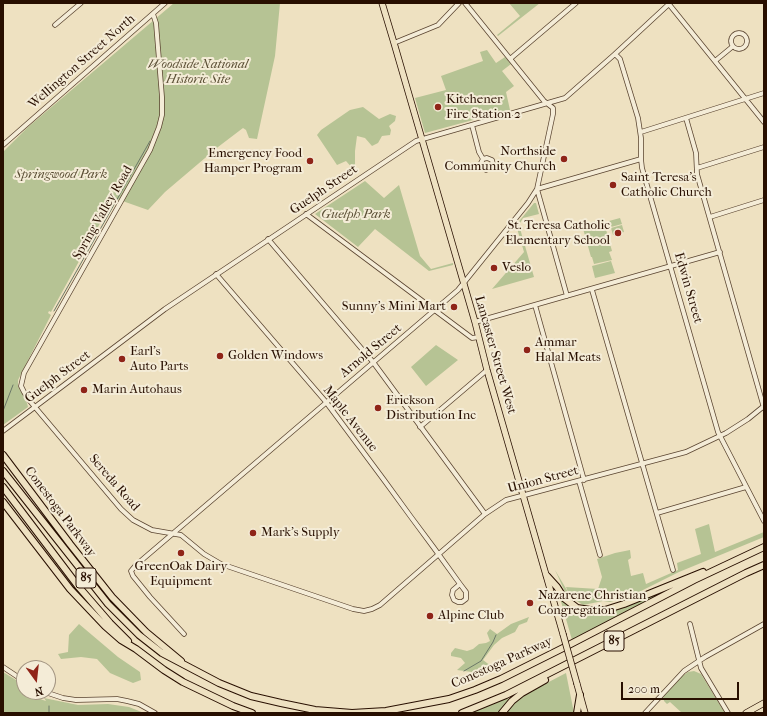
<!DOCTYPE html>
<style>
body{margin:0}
#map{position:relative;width:767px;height:716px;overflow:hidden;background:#eee1c1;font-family:"IM FELL French Canon",serif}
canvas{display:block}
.frame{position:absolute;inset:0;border:4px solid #280f00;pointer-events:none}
.north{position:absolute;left:16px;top:660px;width:40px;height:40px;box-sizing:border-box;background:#f4ecd7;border:1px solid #a29481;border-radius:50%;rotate:165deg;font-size:11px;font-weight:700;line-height:16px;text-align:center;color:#280f00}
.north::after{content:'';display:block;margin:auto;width:14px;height:18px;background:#8f2418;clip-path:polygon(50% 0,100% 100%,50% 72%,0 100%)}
.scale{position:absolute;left:621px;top:682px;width:118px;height:18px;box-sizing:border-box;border:2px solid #280f00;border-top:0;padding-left:5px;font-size:12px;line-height:14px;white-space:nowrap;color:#280f00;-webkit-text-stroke:3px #f4ecd7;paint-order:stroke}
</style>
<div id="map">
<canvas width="767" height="716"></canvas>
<div class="frame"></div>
<div class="north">N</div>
<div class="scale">200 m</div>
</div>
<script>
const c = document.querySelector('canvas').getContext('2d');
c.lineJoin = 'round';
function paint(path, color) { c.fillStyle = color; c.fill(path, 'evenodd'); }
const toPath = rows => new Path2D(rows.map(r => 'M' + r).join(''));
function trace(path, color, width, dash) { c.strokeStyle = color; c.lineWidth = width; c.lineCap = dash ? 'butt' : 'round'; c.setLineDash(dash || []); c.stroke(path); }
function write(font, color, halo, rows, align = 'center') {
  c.font = font + ' "IM FELL French Canon",serif'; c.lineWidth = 4; c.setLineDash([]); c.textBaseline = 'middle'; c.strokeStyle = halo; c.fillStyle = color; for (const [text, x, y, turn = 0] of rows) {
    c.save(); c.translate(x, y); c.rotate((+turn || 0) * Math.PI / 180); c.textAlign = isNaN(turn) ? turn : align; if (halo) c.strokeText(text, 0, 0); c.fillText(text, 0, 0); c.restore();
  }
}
paint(toPath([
 [174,3,280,3,275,56,257,139,249,138,246,130,243,128,218,147,165,192,148,210,114,198,51,312,49,311,48,313,51,315,18,380,18,386,27,403,28,407,3,425,3,152,28,127],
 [509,3,540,3,498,36,497,35,520,16],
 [487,50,496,63,505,57,511,64,502,71,514,86,506,92,510,110,425,133,415,98,446,90,441,76,483,61,480,52],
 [363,107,379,119,390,114,396,116,395,121,389,126,391,130,390,135,382,136,378,143,372,146,365,138,357,136,355,151,355,166,353,169,346,161,337,165,317,135,321,130,350,110],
 [365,181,384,198,399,185,420,256,431,269,453,263,453,265,429,271,375,229,358,247,315,214],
 [534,203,536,203,539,214,523,218,519,225,534,277,492,289,524,252,516,225],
 [620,218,622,224,611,227,609,221],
 [603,219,612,251,609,252,612,260,594,264,592,257,591,257,582,225],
 [622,225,624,232,613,235,611,228],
 [611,261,615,273,595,278,592,266],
 [436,345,458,360,426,386,411,367],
 [709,524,715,552,764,532,764,537,679,572,629,597,610,602,603,601,583,605,566,594,555,570,568,592,566,587,598,589,602,577,597,559,615,553,630,550,631,558,628,560,631,576,643,573,646,584,678,570,677,563,701,554,695,529],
 [666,589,668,591,572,640,560,598,561,597,573,608,581,612,590,614,600,614,613,611],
 [529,617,527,622,519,625,515,632,502,638,494,645,483,660,491,666,487,672,479,675,472,672,457,670,465,663,461,658,451,656,451,653,455,648,467,651,473,649,479,644,486,643,490,641,487,633,490,629,497,634,511,624],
 [79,624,118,657,140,672,141,680,133,683,110,673,97,659,81,657,61,659,58,654,68,652,69,635],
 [694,671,701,674,725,713,682,713,670,702,667,704,664,701,663,696,681,677,688,672],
 [3,672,16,680,24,688,24,692,29,692,37,698,46,701,44,698,78,705,108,704,129,707,144,713,3,713],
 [566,673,574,713,505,713,511,706,522,696],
 [508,698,509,701,499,713,469,713]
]), '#b6c394');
trace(toPath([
 [54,311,150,141],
 [3,411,13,385],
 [464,671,481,661,493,642,496,635],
 [49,706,49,713]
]), '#6c7868', 1);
const minor = toPath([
 [668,3,764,122],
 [153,14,156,23,162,97,162,115,159,127,150,150,24,373,21,386,24,392,29,400,121,509,133,520,152,530,181,535,204,554,221,564,353,609,364,611,372,609,380,605,485,514,506,500,686,452,726,433,748,419,764,406],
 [55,25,81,3],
 '731 41a8 8 0 1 1 16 0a8 8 0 1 1-16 0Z',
 [394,43,438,25,459,3],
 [615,54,620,59,638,118,641,138,641,159,642,168,718,432,764,521],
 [510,59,576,3],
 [715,61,732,47],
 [686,118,696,153,697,174,764,408],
 [472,125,479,152,483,159,481,163,482,166,486,170,492,168,493,164,492,160,487,158,483,159],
 [641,132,764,93],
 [3,145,165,3],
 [697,168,764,147],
 [306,214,472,338,479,337],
 [710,217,764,200],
 [268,239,373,362,485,514],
 [216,274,326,402,384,480,411,517,434,548,460,584,466,592,466,599,462,602,458,602,454,600,452,595,453,590,460,584],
 [592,290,673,570],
 [567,296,537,189,641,159],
 [535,305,584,480],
 [475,322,720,252],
 [420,427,487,370],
 [3,431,165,309,416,141,565,98,615,54,670,3],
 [579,481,600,555],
 [657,513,746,487],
 [690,624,701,668,728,713],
 [184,634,150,597,133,576,131,571,136,565,458,290,528,203,537,189,553,114,553,108,544,101,465,3],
 [3,667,24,681],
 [45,692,63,698,76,700,117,699,127,701,139,704,155,713],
 [645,713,684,671,705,657,764,624]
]);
const major = toPath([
 [382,3,394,43,475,322,487,370,563,634],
 [577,684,585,713],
 [746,713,764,703]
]);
const highway = toPath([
 [3,455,70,544,112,597,146,632,181,661],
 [3,471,108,604,139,635,162,653,219,683,251,696,281,703,315,710,352,713,386,711,449,699,475,690,501,679,563,648,694,580,764,547],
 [3,487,78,586,110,623,128,641],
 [3,502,70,589,105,626,121,640,136,649,164,670,183,682,233,706,252,713],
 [547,576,557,587,564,598,577,608,590,610,605,610,624,604,703,572],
 [462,713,506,695,746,573,764,565],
 [502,713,512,701,522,693,545,680],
 [577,713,580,695]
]);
trace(minor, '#5a4430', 5.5);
trace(major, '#280f00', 7);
trace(highway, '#280f00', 8);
trace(minor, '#f4ecd7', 4);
trace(major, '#eee1c1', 5.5);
trace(highway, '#eee1c1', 6);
const majorBridge = toPath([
 [563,634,577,684]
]);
trace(majorBridge, '#280f00', 7, []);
trace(majorBridge, '#eee1c1', 5.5);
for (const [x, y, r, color] of [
 [438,107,4,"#8f2418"],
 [564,159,4,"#8f2418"],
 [310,161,4,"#8f2418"],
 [613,185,4,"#8f2418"],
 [618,233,4,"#8f2418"],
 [494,268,4,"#8f2418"],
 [454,307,4,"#8f2418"],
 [527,350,4,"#8f2418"],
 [220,356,4,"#8f2418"],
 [122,359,4,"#8f2418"],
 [84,390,4,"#8f2418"],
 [378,408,4,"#8f2418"],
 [253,533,4,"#8f2418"],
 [181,553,4,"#8f2418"],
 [530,603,4,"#8f2418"],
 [430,616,4,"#8f2418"]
]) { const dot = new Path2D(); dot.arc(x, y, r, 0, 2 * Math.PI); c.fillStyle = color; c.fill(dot); trace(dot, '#f4ecd7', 1.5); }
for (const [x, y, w] of [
 [86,578,20],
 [614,641,20]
]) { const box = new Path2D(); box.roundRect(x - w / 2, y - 10, w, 20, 3); c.fillStyle = '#f4ecd7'; c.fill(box); trace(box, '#280f00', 1); }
write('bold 12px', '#280f00', null, [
 ["85",86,578],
 ["85",614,641]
]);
write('13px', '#280f00', '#f4ecd7', [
 ["Wellington Street North",82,62,-41],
 ["Guelph Street",324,190,-34],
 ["Spring Valley Road",103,213,-60],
 ["Edwin Street",688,288,74],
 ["Arnold Street",371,351,-40],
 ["Lancaster Street West",495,355,74],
 ["Guelph Street",58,377,-37],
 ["Maple Avenue",350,419,52],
 ["Union Street",543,480,-15],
 ["Sereda Road",114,483,49],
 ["Conestoga Parkway",60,512,53],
 ["Conestoga Parkway",502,663,-24]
]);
write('italic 13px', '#5a4e34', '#f4ecd7', [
 ["Woodside National",198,65],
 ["Historic Site",198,80],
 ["Springwood Park",61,175],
 ["Guelph Park",356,215]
]);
write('13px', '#280f00', '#f4ecd7', [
 ["Kitchener",446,100],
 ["Fire Station 2",446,115],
 ["Northside",556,152,"right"],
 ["Community Church",556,167,"right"],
 ["Emergency Food",302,154,"right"],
 ["Hamper Program",302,169,"right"],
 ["Saint Teresa's",621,178],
 ["Catholic Church",621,193],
 ["St. Teresa Catholic",610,226,"right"],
 ["Elementary School",610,241,"right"],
 ["Veslo",502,268],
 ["Sunny's Mini Mart",446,307,"right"],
 ["Ammar",535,343],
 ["Halal Meats",535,358],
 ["Earl's",130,352],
 ["Auto Parts",130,367],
 ["Golden Windows",228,356],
 ["Marin Autohaus",92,390],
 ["Erickson",386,401],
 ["Distribution Inc",386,416],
 ["Mark's Supply",261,533],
 ["GreenOak Dairy",181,567,"center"],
 ["Equipment",181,582,"center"],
 ["Nazarene Christian",538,596],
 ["Congregation",538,611],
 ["Alpine Club",438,616]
], 'left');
</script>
